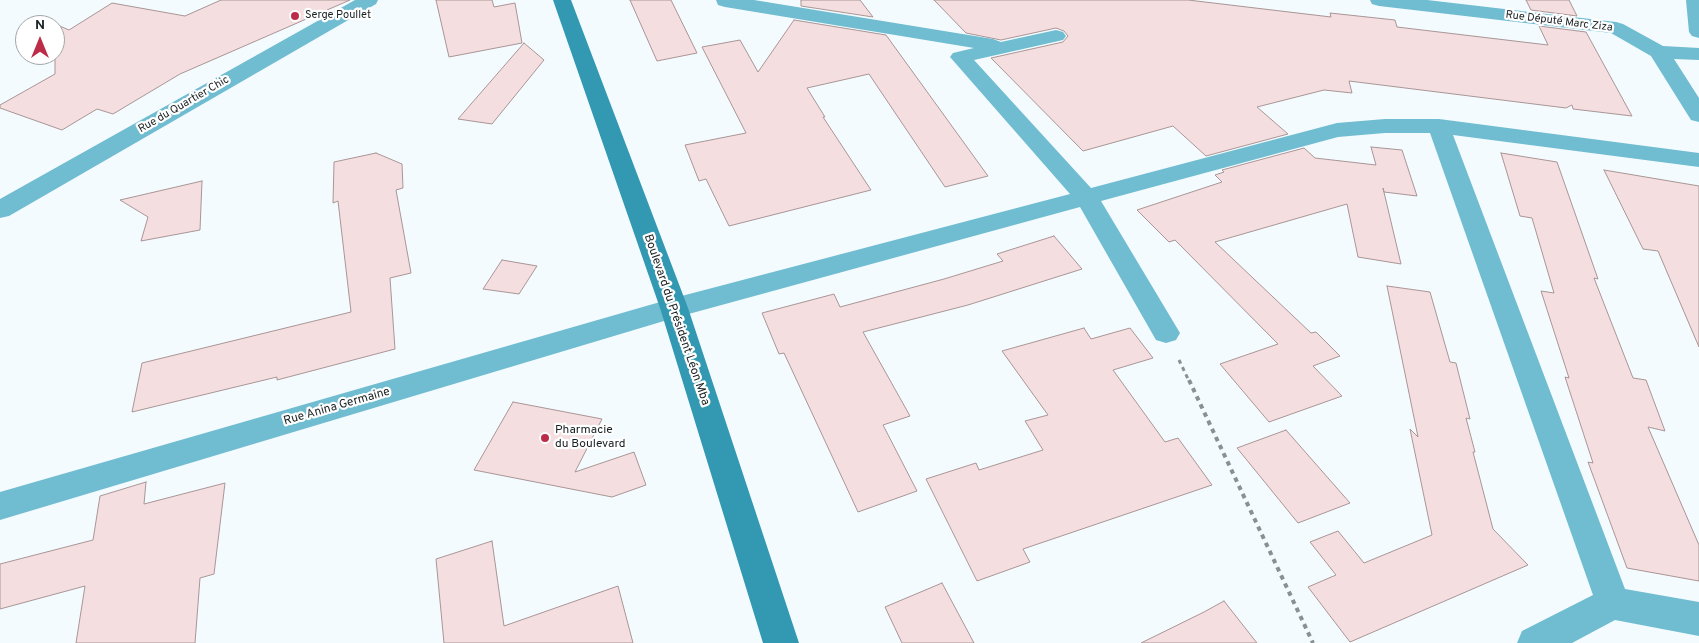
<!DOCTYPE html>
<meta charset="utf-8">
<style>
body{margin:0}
#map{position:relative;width:1699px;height:643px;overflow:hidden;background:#f3fbfe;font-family:Overpass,sans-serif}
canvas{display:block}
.north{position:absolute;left:15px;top:15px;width:50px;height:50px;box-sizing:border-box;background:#fff;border:1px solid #a3a6a7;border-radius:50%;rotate:0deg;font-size:14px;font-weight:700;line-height:20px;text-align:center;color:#192022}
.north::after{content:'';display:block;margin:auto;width:18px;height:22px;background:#bc2b48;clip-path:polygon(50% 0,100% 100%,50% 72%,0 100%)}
</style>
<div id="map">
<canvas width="1699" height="643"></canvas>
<div class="north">N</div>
</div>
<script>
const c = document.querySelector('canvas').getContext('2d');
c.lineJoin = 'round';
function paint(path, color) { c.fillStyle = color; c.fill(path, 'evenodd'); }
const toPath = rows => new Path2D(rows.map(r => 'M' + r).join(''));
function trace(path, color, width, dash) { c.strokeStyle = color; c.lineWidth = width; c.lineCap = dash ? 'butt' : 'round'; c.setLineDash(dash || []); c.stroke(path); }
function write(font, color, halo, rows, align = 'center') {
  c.font = font + ' Overpass,sans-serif'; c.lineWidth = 4.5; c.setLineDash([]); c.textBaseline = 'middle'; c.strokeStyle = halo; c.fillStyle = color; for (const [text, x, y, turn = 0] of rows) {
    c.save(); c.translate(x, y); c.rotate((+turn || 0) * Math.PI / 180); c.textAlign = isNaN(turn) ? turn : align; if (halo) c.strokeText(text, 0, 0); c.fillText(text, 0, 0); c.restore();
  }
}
const building = toPath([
 [221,0,350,0,180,74,113,114,97,109,62,130,0,108,0,105,55,74,55,24,69,30,112,3,185,16,221,0],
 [436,0,492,0,494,7,515,3,522,43,449,57,436,0],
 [630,0,671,0,697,53,657,61,630,0],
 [801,0,860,0,873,17,801,6,801,0],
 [934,0,1188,0,1331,17,1330,13,1395,20,1397,27,1548,45,1539,26,1586,32,1632,116,1573,109,1572,105,1566,108,1349,81,1352,93,1324,90,1257,107,1288,134,1206,156,1173,126,1083,151,991,58,1063,42,1068,36,1064,31,1056,28,1001,40,966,33,934,0],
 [1526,0,1569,0,1577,16,1531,10,1526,0],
 [794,20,886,35,988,176,945,187,869,74,807,88,825,117,823,117,871,190,729,226,706,179,699,181,685,145,746,133,702,47,740,40,758,72,794,20],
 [524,43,544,60,492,124,458,119,524,43],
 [1371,147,1402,150,1417,196,1384,192,1383,188,1401,264,1358,257,1347,204,1215,242,1311,333,1316,332,1340,356,1313,366,1342,396,1269,422,1220,364,1278,344,1175,240,1169,242,1137,210,1222,182,1215,175,1224,172,1222,170,1304,148,1315,158,1376,165,1371,147],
 [376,153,402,164,403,188,396,190,411,273,390,278,395,349,277,380,277,377,132,412,142,363,351,312,338,201,333,203,334,162,376,153],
 [1501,153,1557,162,1598,279,1594,278,1633,378,1646,380,1665,431,1648,427,1699,545,1699,581,1627,568,1588,462,1593,463,1565,377,1569,378,1541,291,1554,293,1532,218,1520,216,1501,153],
 [1604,170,1699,186,1699,347,1658,251,1643,249,1604,170],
 [202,181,200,230,141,241,148,217,120,200,202,181],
 [1054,236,1082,269,968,305,863,332,910,416,883,425,917,491,858,512,784,353,779,354,762,313,834,294,840,307,944,279,1003,261,997,254,1054,236],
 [502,260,537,266,519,294,483,289,502,260],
 [1387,286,1430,292,1450,362,1456,363,1470,419,1466,418,1475,452,1473,452,1493,529,1528,565,1350,642,1308,587,1336,575,1310,542,1338,531,1364,563,1432,535,1410,429,1418,437,1387,286],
 [1084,328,1091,339,1130,328,1153,358,1113,370,1165,442,1178,438,1212,485,1023,549,1030,562,977,581,926,479,976,463,979,470,1043,450,1025,421,1048,415,1002,351,1084,328],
 [513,402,602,419,575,472,634,452,646,485,612,497,474,470,513,402],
 [1286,430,1350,503,1298,523,1237,448,1286,430],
 [146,482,144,504,225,483,214,574,200,578,195,643,76,643,85,586,0,609,0,564,93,540,100,496,146,482],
 [492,541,504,626,618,586,633,643,444,643,436,559,492,541],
 [942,583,974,643,902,643,885,607,942,583],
 [1224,601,1257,643,1141,643,1204,612,1224,601]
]);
paint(building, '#f4dedf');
trace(building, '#a99596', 1);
trace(toPath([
 [1179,360,1189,381]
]), '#889092', 3, [4, 4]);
trace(toPath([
 [1189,380,1313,643]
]), '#889092', 4, [4.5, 4.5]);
paint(toPath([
 [355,0,378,0,376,4,9,216,0,218,0,199,355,0],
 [716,0,754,0,993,39,1001,42,1056,30,1063,32,1066,36,1063,40,974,60,1091,188,1337,123,1385,119,1439,119,1699,153,1699,167,1453,135,1625,589,1699,602,1699,636,1615,620,1572,643,1517,643,1522,631,1593,595,1430,133,1385,133,1338,137,1101,201,1180,333,1176,340,1166,343,1156,340,1080,207,674,318,0,520,0,492,674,298,1070,194,950,57,953,53,974,48,725,7,718,5,716,0],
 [1370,0,1427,0,1616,22,1623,24,1663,46,1699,48,1699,60,1674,59,1699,98,1699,122,1691,120,1651,56,1611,33,1379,6,1372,4,1370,0],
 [1686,0,1699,0,1699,38,1692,36,1689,32,1686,0]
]), '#70bcd1');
paint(toPath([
 [553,0,571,0,688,308,799,643,763,643,660,308,553,0]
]), '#3399b2');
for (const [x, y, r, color] of [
 [295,16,5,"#bc2b48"],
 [545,438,5,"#bc2b48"]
]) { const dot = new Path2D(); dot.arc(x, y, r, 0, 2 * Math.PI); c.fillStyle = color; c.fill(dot); trace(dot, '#fff', 2); }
write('11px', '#192022', '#fff', [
 ["Serge Poullet",305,16]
], 'left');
write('11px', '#192022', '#fff', [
 ["Rue Député Marc Ziza",1559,22,7],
 ["Rue du Quartier Chic",184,105,-30]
]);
write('12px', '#192022', '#fff', [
 ["Boulevard du Président Léon Mba",676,320,71],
 ["Rue Anina Germaine",337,407,-16]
]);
write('12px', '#192022', '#fff', [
 ["Pharmacie",555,431],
 ["du Boulevard",555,445]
], 'left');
</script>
